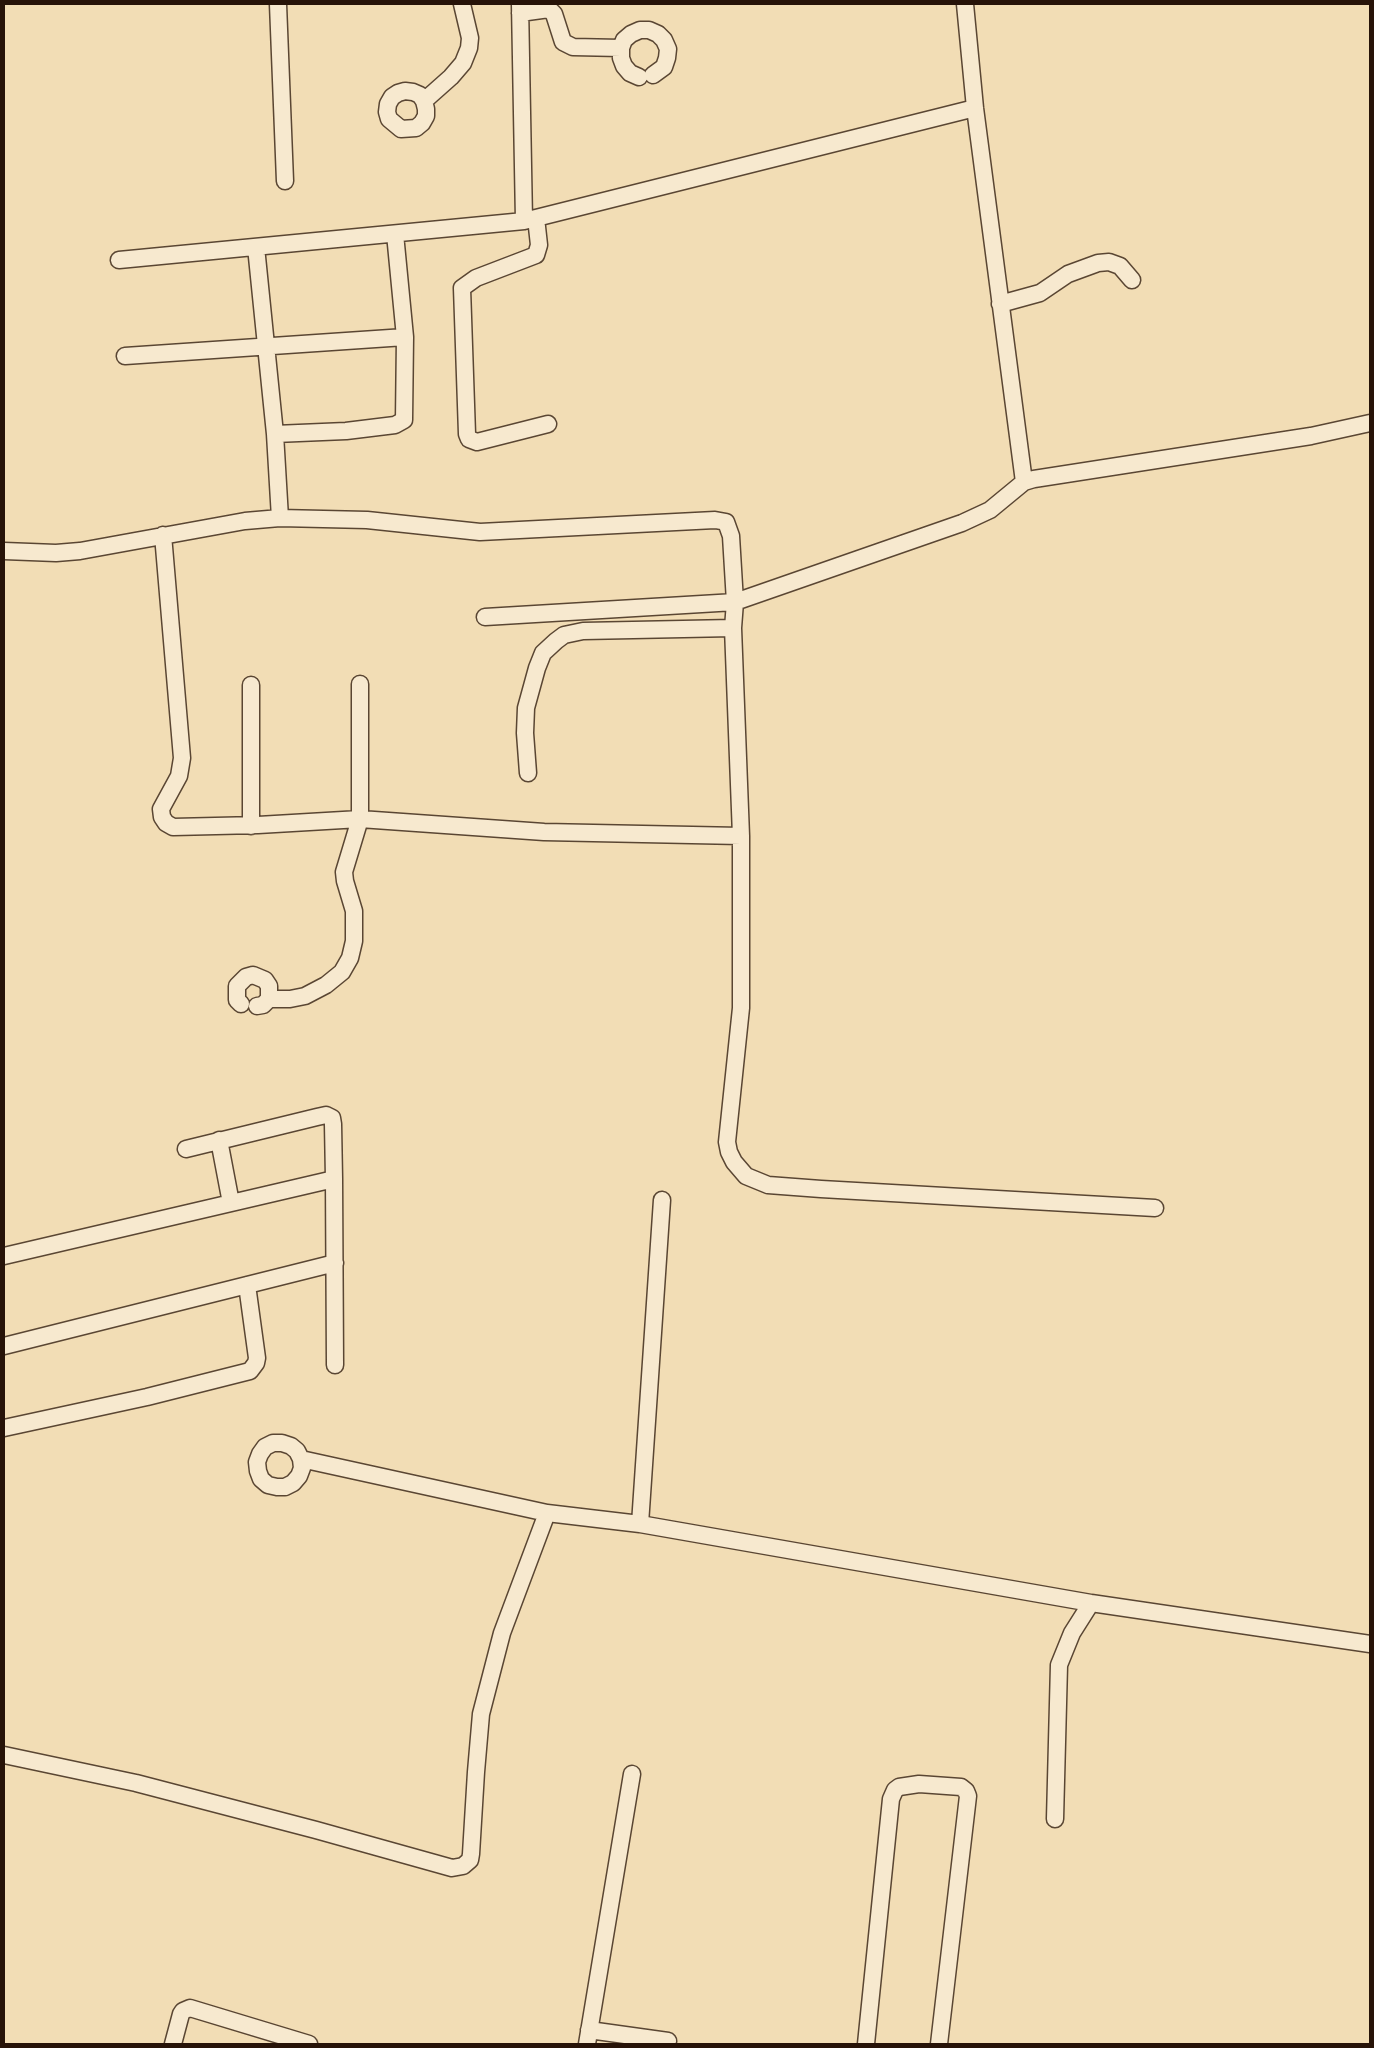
<!DOCTYPE html>
<style>
body{margin:0}
#map{position:relative;width:1374px;height:2048px;overflow:hidden;background:#f2ddb5;font-family:"IM FELL DW Pica",serif}
canvas{display:block}
.frame{position:absolute;inset:0;border:5px solid #271308;pointer-events:none}
</style>
<div id="map">
<canvas width="1374" height="2048"></canvas>
<div class="frame"></div>
</div>
<script>
const c = document.querySelector('canvas').getContext('2d');
c.lineJoin = 'round';
const toPath = rows => new Path2D(rows.map(r => 'M' + r).join(''));
function trace(path, color, width, dash) { c.strokeStyle = color; c.lineWidth = width; c.lineCap = dash ? 'butt' : 'round'; c.setLineDash(dash || []); c.stroke(path); }
const minor = toPath([
 [278,4,285,181],
 [520,4,524,221],
 [965,4,975,108,1024,482,1034,479,1311,436,1370,423],
 [520,13,549,9,554,14,563,42,573,47,621,48,624,40,631,34,640,30,649,30,658,34,664,40,668,49,667,58,664,67,653,75],
 [621,48,621,58,624,66,630,73,639,77],
 [424,101,420,95,413,92,405,91,398,93,392,97,388,104,387,112,389,119,401,129,416,128,422,123,426,116,426,109,424,101,451,77,463,63,469,48,470,38,462,4],
 [536,218,539,245,536,255,476,278,462,288,467,434,469,439,477,442,548,424],
 [256,247,275,434,280,518],
 [119,260,524,221,975,108],
 [1000,304,1040,293,1068,274,1098,263,1109,262,1120,266,1132,280],
 [125,356,405,337],
 [275,434,346,431,395,425,404,420,405,337,395,234],
 [163,535,182,758,179,776,161,809,162,817,166,823,173,827,258,825,360,819,544,832,741,836],
 [4,551,56,553,80,551,245,521,280,518,367,520,480,532,715,520,726,522,731,536,735,602,733,628,741,836,741,1008,727,1142,729,1152,734,1162,746,1176,768,1185,821,1189,1155,1208],
 [485,617,735,602,962,523,990,510,1024,482],
 [251,685,251,826],
 [528,773,525,733,526,708,537,668,543,653,556,641,564,635,583,631,733,628],
 [241,1004,237,1000,237,986,246,977,253,975,265,980,269,986,269,999],
 [257,1006,263,1005,269,999,290,999,305,996,326,985,342,972,350,958,354,941,354,911,345,881,344,872,360,819,360,684],
 [219,1140,231,1203],
 [186,1149,317,1117,326,1115,332,1118,333,1124,334,1179,335,1365],
 [4,1256,334,1179],
 [4,1346,335,1263],
 [4,1428,147,1397,250,1371,256,1363,257,1358,247,1285],
 [301,1459,302,1468,299,1476,293,1483,285,1487,277,1487,268,1485,261,1479,258,1471,257,1462,260,1454,265,1447,273,1443,282,1443,291,1446,297,1451,301,1459,547,1513],
 [640,1524,662,1200],
 [4,1755,136,1783,316,1830,452,1868,463,1866,470,1860,471,1854,476,1772,481,1714,502,1633,547,1513,640,1524,1091,1603,1370,1644],
 [1055,1819,1059,1665,1072,1633,1091,1603],
 [589,2030,668,2041],
 [173,2044,181,2014,183,2011,190,2008,309,2044],
 [587,2044,632,1774],
 [866,2044,891,1799,895,1790,899,1787,919,1784,961,1787,966,1791,968,1796,939,2044]
]);
trace(minor, '#5a4633', 19);
trace(minor, '#f7e9cf', 16);
</script>
